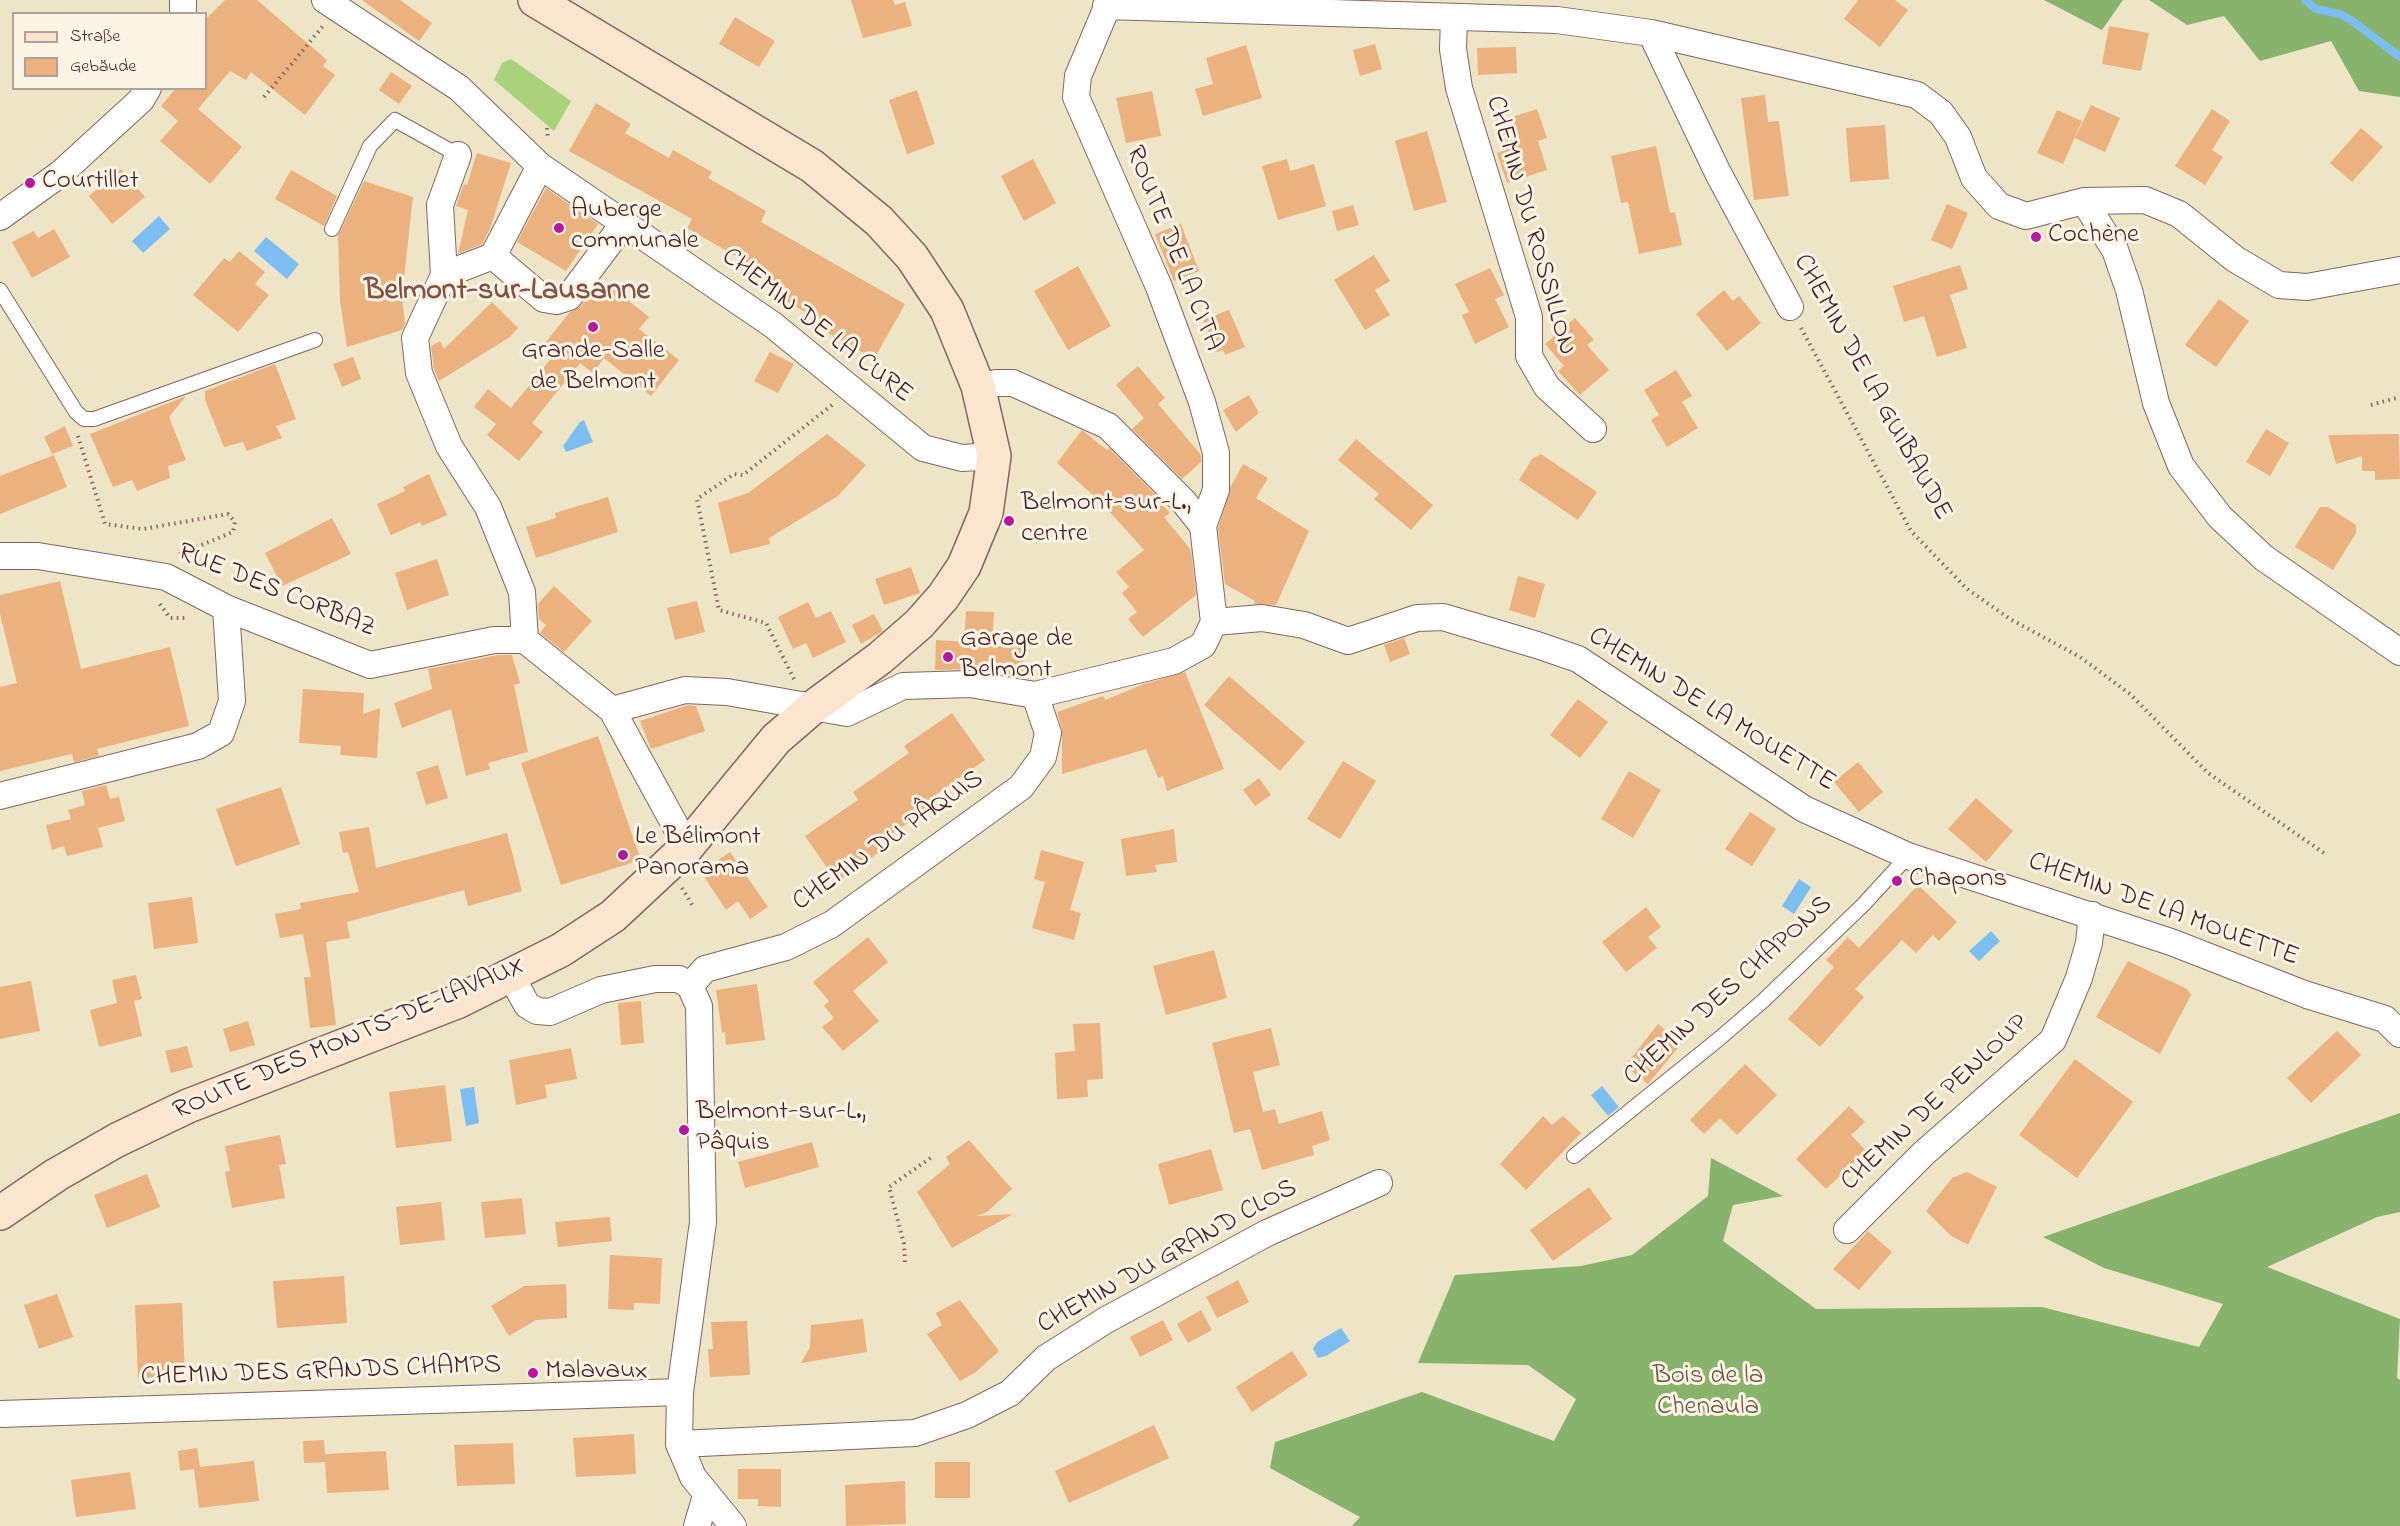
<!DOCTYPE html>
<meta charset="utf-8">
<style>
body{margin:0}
#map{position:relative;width:2400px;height:1526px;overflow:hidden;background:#eee5c7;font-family:"Indie Flower",sans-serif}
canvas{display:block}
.legend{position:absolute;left:12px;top:12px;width:195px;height:78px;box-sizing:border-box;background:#fcf5e5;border:2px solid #b59f9b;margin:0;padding:8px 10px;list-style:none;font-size:18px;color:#4a1f2b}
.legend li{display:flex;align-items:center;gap:12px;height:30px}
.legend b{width:30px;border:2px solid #b59f9b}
</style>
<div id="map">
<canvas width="2400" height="1526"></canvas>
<ul class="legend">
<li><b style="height:8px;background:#fce5cf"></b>Straße</li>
<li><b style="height:16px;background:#ebb17f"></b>Gebäude</li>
</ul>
</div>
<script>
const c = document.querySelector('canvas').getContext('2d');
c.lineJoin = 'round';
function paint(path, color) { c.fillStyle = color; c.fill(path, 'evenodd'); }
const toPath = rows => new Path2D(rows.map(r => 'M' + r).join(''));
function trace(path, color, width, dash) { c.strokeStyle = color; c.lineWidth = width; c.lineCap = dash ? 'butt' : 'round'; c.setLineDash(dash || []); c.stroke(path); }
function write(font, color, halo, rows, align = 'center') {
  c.font = font + ' "Indie Flower",sans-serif'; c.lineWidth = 6; c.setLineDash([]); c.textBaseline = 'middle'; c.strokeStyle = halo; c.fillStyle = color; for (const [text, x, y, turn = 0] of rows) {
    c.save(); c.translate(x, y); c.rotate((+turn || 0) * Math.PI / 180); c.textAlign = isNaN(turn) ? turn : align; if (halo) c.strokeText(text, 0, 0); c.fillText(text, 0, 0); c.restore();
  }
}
paint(toPath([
 [511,59,571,101,554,131,494,80,502,63]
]), '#aad17c');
paint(toPath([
 [2044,0,2123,0,2102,30],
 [2149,0,2400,0,2400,97,2359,91,2331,41,2260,61,2224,16,2187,25],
 [2400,1113,2400,1212,2377,1217,2267,1267,2400,1319,2397,1378,2400,1380,2400,1526,1352,1526,1360,1517,1270,1468,1275,1442,1422,1392,1554,1441,1576,1399,1528,1365,1418,1363,1455,1275,1581,1266,1632,1255,1708,1196,1711,1158,1783,1196,1733,1205,1723,1241,1816,1309,2042,1307,2199,1347,2223,1304,2104,1268,2043,1237]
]), '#87b36c');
paint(toPath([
 [159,216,170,229,143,253,132,241],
 [266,237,299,264,287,279,254,251],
 [584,420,593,442,566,452,563,446,580,422],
 [1799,879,1811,887,1794,914,1782,906],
 [1991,931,2000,941,1979,961,1969,951],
 [1602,1086,1619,1107,1608,1116,1591,1095],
 [474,1087,479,1123,466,1126,460,1089],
 [1341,1328,1350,1341,1326,1356,1318,1358,1313,1349,1317,1342]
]), '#7dbef2');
trace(toPath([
 [2305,0,2316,9,2340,14,2351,20,2400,57]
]), '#7dbef2', 8);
paint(toPath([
 [225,0,257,0,327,60,323,66,335,75,305,115,251,72,246,80,230,71,198,109,242,147,210,184,160,141,178,121,161,106,176,88,206,88,206,19],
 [362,0,400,0,432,23,419,41],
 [851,0,893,0,895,5,905,2,912,26,863,38],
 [1858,0,1895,0,1908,10,1880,47,1844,19],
 [735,17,775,41,759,67,719,44],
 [2109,26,2149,33,2141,71,2102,64],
 [1375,44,1382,69,1360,76,1353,50],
 [1246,45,1262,98,1203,116,1195,89,1213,84,1206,58],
 [1516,47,1517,73,1478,75,1477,48],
 [391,72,412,86,399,104,379,90],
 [917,90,935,144,907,154,889,100],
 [1152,91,1161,136,1126,143,1116,98],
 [1765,95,1768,122,1779,121,1789,196,1754,200,1741,98],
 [596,103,631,124,625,133,669,158,673,150,712,172,708,178,766,211,761,222,905,304,874,359,819,328,823,322,782,299,785,294,742,270,746,262,687,228,692,219,569,151],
 [2091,105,2120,118,2105,152,2075,138],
 [1537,109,1547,138,1538,141,1547,170,1507,183,1497,153,1506,150,1497,122],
 [2212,109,2230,121,2212,150,2223,157,2205,185,2175,166],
 [2057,110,2082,121,2063,164,2037,153],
 [1885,125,1889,179,1850,182,1846,128],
 [2361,128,2383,147,2352,182,2330,163],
 [1427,131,1447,202,1414,211,1395,141],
 [1656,146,1670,213,1675,212,1682,245,1639,254,1628,202,1621,203,1611,156],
 [477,153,511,163,490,229,482,244,458,254,468,210,456,206,464,184,467,185],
 [1033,159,1056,203,1024,221,1001,176],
 [1287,159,1290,171,1314,164,1326,206,1278,220,1262,166],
 [121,169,145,197,112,224,89,196],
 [291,170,337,196,324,226,275,199],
 [364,181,413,197,402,296,405,324,402,330,347,347,340,301,338,236],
 [546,188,598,224,566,271,517,242],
 [1947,204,1968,213,1952,249,1931,240],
 [1353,205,1359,225,1337,231,1332,211],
 [1181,224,1199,271,1174,281,1155,234],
 [54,229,70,257,32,278,12,242,34,231,38,238],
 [239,251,265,272,255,284,269,295,238,332,193,295,224,258,230,262],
 [1374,255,1390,281,1375,290,1390,315,1365,330,1334,280],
 [1960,265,1968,289,1950,295,1967,348,1937,357,1924,316,1904,322,1893,286],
 [1078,266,1111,326,1068,350,1034,291],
 [1490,268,1504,295,1495,299,1509,327,1475,344,1462,315,1469,312,1455,284],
 [605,282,649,317,639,329,679,360,651,396,604,358,593,373,580,363,532,423,543,432,519,461,487,435,496,424,474,407,488,389,511,408,557,351,546,342,569,313,581,306,592,291,596,294],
 [1724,290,1733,301,1739,296,1761,323,1727,351,1696,314],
 [2219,299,2249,321,2216,367,2185,345],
 [492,302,518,328,510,337,439,381,434,369,431,346,440,341,444,349],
 [1229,310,1245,347,1225,355,1223,350,1217,352,1203,320],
 [1575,318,1594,340,1587,345,1609,370,1580,395,1558,371,1564,366,1545,344],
 [770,352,794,364,778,393,754,381],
 [353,357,361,379,342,387,333,364],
 [275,364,296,419,276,426,282,438,247,451,243,442,224,447,205,400,205,391],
 [1138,366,1165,398,1158,404,1201,455,1201,462,1182,479,1132,429,1144,418,1116,385],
 [1676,370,1692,396,1682,402,1698,428,1667,447,1651,420,1659,415,1644,390],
 [1249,395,1259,413,1236,432,1223,410],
 [186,396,169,417,186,460,168,466,170,478,137,491,132,480,113,487,90,434],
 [65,426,73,446,52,454,44,437],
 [2266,429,2289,443,2270,476,2246,462],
 [1082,430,1107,450,1109,448,1159,498,1157,499,1170,513,1164,517,1191,550,1196,595,1143,637,1128,619,1137,612,1122,593,1129,587,1116,572,1144,550,1100,501,1057,463],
 [827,434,866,465,838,496,769,538,770,544,730,554,718,503,748,493],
 [2399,434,2400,479,2375,480,2375,471,2362,471,2362,456,2336,464,2328,435],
 [1356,439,1433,505,1411,530,1374,499,1379,494,1338,460],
 [1541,454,1597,492,1578,520,1519,480,1532,459],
 [54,455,67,487,0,514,0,476],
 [1243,464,1268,478,1256,498,1309,531,1276,605,1254,604,1255,601,1225,584,1218,528,1231,486],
 [429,474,447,515,422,526,420,522,391,535,377,504,405,491,403,487],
 [608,497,618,532,536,558,526,527,556,518,555,513],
 [2320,507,2328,507,2356,525,2356,533,2333,570,2295,547],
 [332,518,351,554,282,586,265,553],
 [437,559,449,595,407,610,395,573],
 [911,567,920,593,884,605,875,579],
 [1518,576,1545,584,1535,618,1509,610],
 [60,581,81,669,170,647,189,726,97,749,99,756,74,762,72,754,67,755,0,771,0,687,17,683,0,614,0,595],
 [554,586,592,621,564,652,540,633,546,625,539,619,538,604],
 [697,601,705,632,675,640,667,608],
 [808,602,816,618,831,611,846,642,813,658,806,643,793,649,778,617],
 [966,611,994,612,992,646,1024,648,1023,677,972,669,935,670,936,640,964,642],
 [874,614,883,631,861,644,852,625],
 [1404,638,1410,654,1390,662,1384,645],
 [498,655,512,655,520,683,514,685,528,752,488,763,490,769,466,776,451,709,402,728,394,703,432,689,428,669],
 [1185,672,1224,769,1167,791,1163,776,1158,778,1146,749,1062,774,1062,729,1057,712,1103,696,1105,700,1144,684],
 [1229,676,1305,742,1280,771,1204,705],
 [303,689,364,693,363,714,380,708,377,758,340,755,341,746,299,743],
 [1578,699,1608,722,1580,758,1550,735],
 [688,705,696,706,705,731,651,749,640,721],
 [952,713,985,760,931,798,935,804,879,843,884,849,837,882,805,836,858,800,853,792,909,753,904,746],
 [598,736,641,860,561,885,521,763],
 [1343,761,1376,781,1340,839,1307,819],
 [1858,762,1883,792,1859,812,1834,782],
 [438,765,448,798,426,805,416,772],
 [1629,771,1661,790,1633,838,1601,819],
 [1259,778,1271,795,1255,806,1243,790],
 [106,785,110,799,119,797,125,821,98,828,103,847,67,856,64,846,52,850,46,825,71,819,68,810,85,805,82,791],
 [281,787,300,844,236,866,216,809],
 [1976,798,2013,831,1986,862,1948,829],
 [1750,812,1776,829,1752,866,1725,849],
 [369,827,376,868,507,833,522,891,468,906,464,890,347,922,350,938,326,942,336,1025,310,1028,304,977,311,977,303,934,280,938,275,914,301,909,300,903,359,892,348,852,343,853,339,832],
 [1174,829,1177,862,1155,865,1157,872,1126,876,1121,839],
 [1041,850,1084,862,1070,910,1081,913,1074,940,1032,928,1045,882,1034,879],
 [730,852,768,907,750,919,738,901,726,910,701,872],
 [1918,885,1957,922,1939,941,1933,935,1916,953,1902,940,1855,989,1864,997,1820,1047,1788,1019,1834,967,1826,960,1848,937,1859,948],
 [192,897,198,943,154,949,148,903],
 [1646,907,1661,927,1648,937,1657,948,1626,972,1602,942],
 [868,937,888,962,853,991,879,1021,843,1051,822,1027,834,1018,824,1006,829,1001,813,982],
 [1214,950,1227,998,1166,1015,1153,966],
 [2128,961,2187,989,2191,995,2160,1054,2096,1017],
 [136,975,142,999,134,1001,142,1036,99,1047,90,1010,117,1003,112,980],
 [31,981,40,1031,0,1039,0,987],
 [757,984,765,1040,726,1045,725,1032,722,1033,716,990],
 [641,1001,644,1043,621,1045,618,1003],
 [248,1021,255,1045,230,1052,223,1029],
 [1100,1023,1103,1079,1087,1080,1088,1097,1057,1099,1055,1053,1075,1051,1073,1024],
 [1658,1024,1682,1043,1648,1084,1625,1066],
 [1271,1028,1280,1065,1253,1072,1263,1112,1275,1109,1279,1124,1322,1111,1330,1140,1312,1146,1314,1155,1262,1170,1250,1129,1234,1133,1212,1043],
 [2337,1031,2361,1055,2311,1103,2287,1078],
 [187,1046,193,1067,171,1073,165,1051],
 [571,1048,577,1079,545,1085,547,1098,516,1105,509,1060],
 [2075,1059,2133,1102,2077,1178,2019,1135],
 [1745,1064,1777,1095,1737,1135,1720,1118,1704,1134,1690,1120],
 [445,1085,452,1141,396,1148,389,1092],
 [1849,1106,1865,1122,1851,1135,1866,1151,1826,1189,1796,1159],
 [1543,1116,1552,1125,1563,1116,1581,1133,1526,1190,1500,1164],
 [280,1135,286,1164,279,1165,285,1198,232,1208,225,1172,230,1171,225,1146],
 [969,1140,1012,1189,987,1212,977,1216,1013,1214,952,1248,917,1192,950,1164,946,1157],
 [812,1142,819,1167,745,1188,738,1162],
 [1211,1149,1223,1190,1169,1205,1158,1164],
 [1967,1172,1997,1187,1968,1245,1950,1235,1926,1211,1952,1178],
 [147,1174,160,1207,107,1228,94,1195],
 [1589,1187,1612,1219,1553,1261,1530,1230],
 [522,1198,526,1234,485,1238,481,1202],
 [441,1202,445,1240,400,1245,396,1207],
 [610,1217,612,1241,558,1247,555,1222],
 [1868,1231,1892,1252,1859,1290,1833,1269],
 [610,1255,662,1258,660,1304,634,1303,634,1310,608,1309],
 [344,1276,347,1323,277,1328,273,1281],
 [1238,1280,1249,1302,1217,1318,1206,1297],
 [566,1284,567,1318,536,1320,509,1336,491,1306,524,1286],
 [57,1294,73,1337,39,1349,24,1305],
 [960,1300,999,1351,976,1372,960,1381,927,1334,942,1325,936,1313],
 [182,1303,185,1376,138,1378,135,1305],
 [1201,1310,1212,1330,1188,1343,1177,1324],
 [863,1319,867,1352,801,1363,810,1347,811,1325],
 [1163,1320,1173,1340,1140,1357,1130,1337],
 [747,1321,750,1375,710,1377,708,1349,713,1349,711,1322],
 [1292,1351,1308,1375,1252,1412,1236,1387],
 [1154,1425,1169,1458,1069,1503,1055,1471],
 [634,1434,636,1474,576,1477,573,1438],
 [324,1440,325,1454,386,1451,389,1490,327,1493,325,1462,304,1463,303,1441],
 [513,1443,515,1484,457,1486,454,1445],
 [197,1448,200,1467,254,1461,259,1501,199,1508,194,1469,180,1471,178,1451],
 [935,1462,970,1462,970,1498,935,1498],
 [738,1469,781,1469,781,1507,758,1506,758,1499,738,1499],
 [130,1472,136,1509,76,1517,71,1480],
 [905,1481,906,1524,846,1526,845,1485]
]), '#ebb17f');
const lane = toPath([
 [332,229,370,146,395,120,458,155],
 [0,290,76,412,84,419,94,419,315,340],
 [1574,1156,1720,1038,1764,1000,1863,905,1908,856]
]);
const street = toPath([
 [325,0,459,88,540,166,773,325,923,448,962,458,994,456],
 [1110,0,1078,76,1076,97,1159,287,1202,402,1216,453,1216,490,1203,526],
 [1106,6,1557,20,1651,33,1917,95,1941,113,1958,137,1974,178,1999,206,2026,216,2084,201,2145,200,2179,214,2235,259,2279,285,2307,287,2400,270],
 [183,14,183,0],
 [1454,18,1453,49,1459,88,1529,317,1529,356,1547,387,1593,429],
 [1651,33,1718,173,1790,307],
 [458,155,440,205,444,275,493,256,540,166],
 [2084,201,2115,250,2129,290,2156,403,2181,466,2220,517,2264,558,2400,652],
 [0,217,60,174,141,100,148,88],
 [493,256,544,299,556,301,569,297,625,222],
 [444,275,415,338,419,373,449,446,488,507,522,592,525,640],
 [0,556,38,556,166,577,226,608,370,665,494,640,525,640,612,710,687,847],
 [1214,622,1262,618,1304,625,1348,641,1417,618,1443,617,1537,645,1578,659,1804,809,1908,856,2171,942,2307,995,2385,1019,2400,1034],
 [612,710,685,690,727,692,847,713,903,686,970,684,1035,695,1174,661,1203,645,1214,622,1203,526,1184,502,1108,426,1013,383,996,383],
 [0,796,198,746,221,733,232,701,226,608],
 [511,976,527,1005,537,1011,550,1012,601,990,655,979,679,979,690,986],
 [690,986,699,1006,703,1222,680,1392,679,1444,693,1477,733,1526],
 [690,986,705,969,786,947,832,924,1021,787,1043,757,1048,733,1035,695],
 [1847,1230,1924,1153,2053,1040,2079,978,2089,943,2092,915],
 [0,1414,680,1392],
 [679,1444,915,1433,967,1415,1010,1393,1046,1358,1106,1320,1267,1233,1379,1183],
 [697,1526,706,1496]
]);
const secondary = toPath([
 [0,1213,56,1175,117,1140,188,1106,459,1001,561,950,613,916,687,847,776,739,812,708,880,658,919,624,943,597,964,566,986,513,994,456,978,386,947,310,912,257,879,221,812,166,535,0]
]);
trace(lane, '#836462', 16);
trace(street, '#836462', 28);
trace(secondary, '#836462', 36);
trace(toPath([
 [264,97,323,26],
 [547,128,548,139],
 [1801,328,1911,531,1966,588,2010,619,2080,657,2130,694,2208,773,2324,853],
 [2371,405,2400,397],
 [78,436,105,524,143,529,228,514,235,522,233,532,177,555],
 [160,604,170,618,187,618],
 [794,679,766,623,719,610,697,499,734,474,743,475,832,405],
 [682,888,694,908],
 [905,1262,904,1244,889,1187,932,1157]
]), '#836462', 4, [1.5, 4.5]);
trace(lane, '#fff', 14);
trace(street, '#fff', 26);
trace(secondary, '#fce5cf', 33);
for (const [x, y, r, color] of [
 [30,183,6,"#b5179e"],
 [559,228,6,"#b5179e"],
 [2036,237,6,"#b5179e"],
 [593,327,6,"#b5179e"],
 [1009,521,6,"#b5179e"],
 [948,657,6,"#b5179e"],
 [623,855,6,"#b5179e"],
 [1897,881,6,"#b5179e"],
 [684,1130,6,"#b5179e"],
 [533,1373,6,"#b5179e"]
]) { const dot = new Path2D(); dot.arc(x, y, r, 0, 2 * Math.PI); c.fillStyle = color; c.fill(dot); trace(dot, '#fcf5e5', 2); }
write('27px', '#4a1f2b', '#fcf5e5', [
 ["Courtillet",42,183],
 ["Auberge",571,212],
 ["communale",571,243],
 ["Cochène",2048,237],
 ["Grande-Salle",593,353,"center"],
 ["de Belmont",593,384,"center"],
 ["Belmont-sur-L.,",1021,505],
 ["centre",1021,536],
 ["Garage de",960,641],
 ["Belmont",960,672],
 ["Le Bélimont",635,839],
 ["Panorama",635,870],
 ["Chapons",1909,881],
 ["Belmont-sur-L.,",696,1114],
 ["Pâquis",696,1145],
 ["Malavaux",545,1373]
], 'left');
write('27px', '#4a1f2b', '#fcf5e5', [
 ["CHEMIN DU ROSSILLON",1529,226,74],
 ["ROUTE DE LA CITA",1172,249,68],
 ["CHEMIN DE LA CURE",816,327,38],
 ["CHEMIN DE LA GUIBAUDE",1871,388,61],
 ["RUE DES CORBAZ",276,592,22],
 ["CHEMIN DE LA MOUETTE",1711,711,32],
 ["CHEMIN DU PÂQUIS",889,842,-35],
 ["CHEMIN DE LA MOUETTE",2163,911,20],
 ["CHEMIN DES CHAPONS",1729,992,-42],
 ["ROUTE DES MONTS-DE-LAVAUX",350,1040,-23],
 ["CHEMIN DE PENLOUP",1936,1104,-43],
 ["CHEMIN DU GRAND CLOS",1168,1258,-29],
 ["CHEMIN DES GRANDS CHAMPS",321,1373,-2]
]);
write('27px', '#675443', '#fcf5e5', [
 ["Bois de la",1708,1378],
 ["Chenaula",1708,1409]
]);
write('bold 30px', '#825248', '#fcf5e5', [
 ["Belmont-sur-Lausanne",507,293]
]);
</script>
